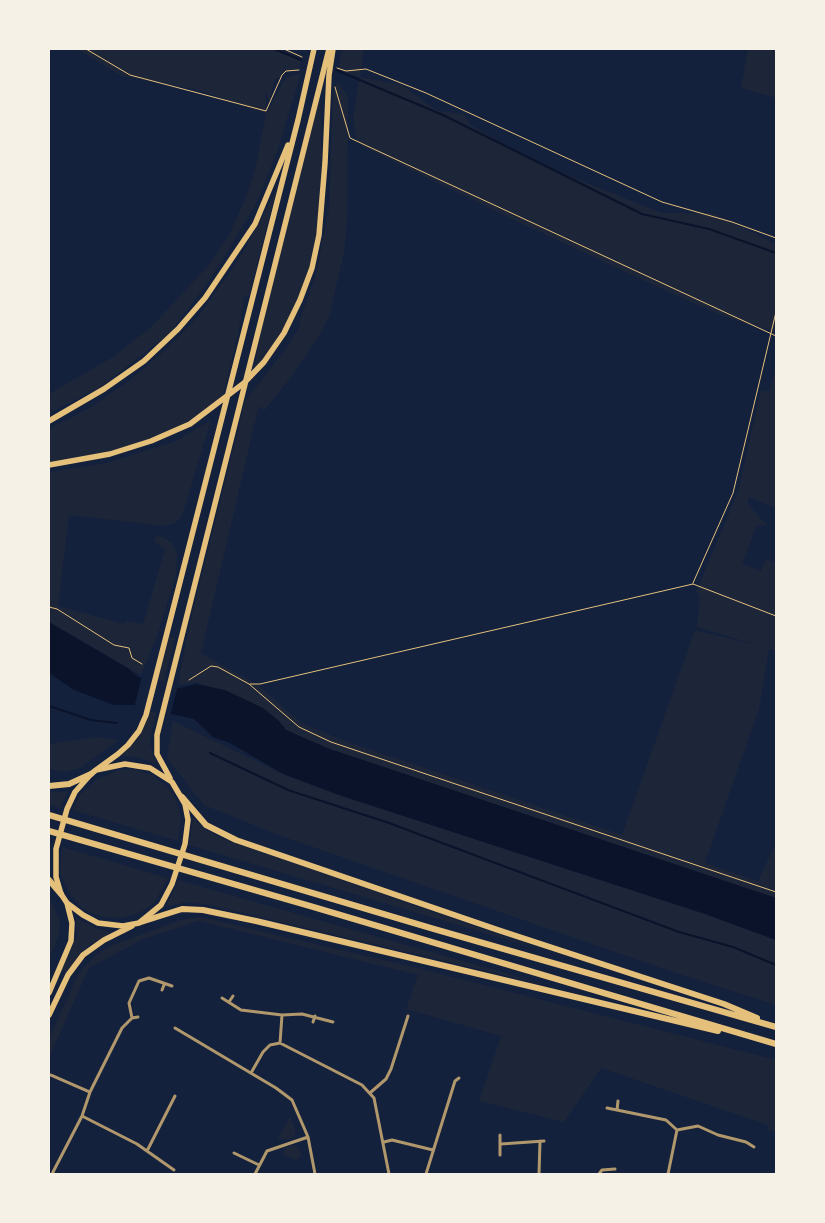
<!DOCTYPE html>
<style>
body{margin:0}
#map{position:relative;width:825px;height:1223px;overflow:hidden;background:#14213d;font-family:"Archivo Narrow",sans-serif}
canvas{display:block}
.frame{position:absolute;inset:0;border:50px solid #f6f1e7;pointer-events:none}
</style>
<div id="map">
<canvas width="825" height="1223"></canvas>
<div class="frame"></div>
</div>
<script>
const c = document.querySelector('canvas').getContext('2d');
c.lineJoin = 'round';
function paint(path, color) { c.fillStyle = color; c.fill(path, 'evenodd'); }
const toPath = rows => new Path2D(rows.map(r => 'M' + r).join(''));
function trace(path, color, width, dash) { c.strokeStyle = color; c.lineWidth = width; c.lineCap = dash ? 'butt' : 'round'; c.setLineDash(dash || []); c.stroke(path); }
paint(toPath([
 [77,49,282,49,285,52,302,59,297,71,287,72,274,81,270,100,268,99,265,88,267,112,286,77,301,73,277,152,256,204,211,278,169,334,99,388,49,413,49,394,113,357,151,327,208,266,229,235,244,202,255,171,266,114,199,90,122,76],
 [342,49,364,49,360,77,402,85,436,110,465,115,471,125,534,162,662,213,712,213,776,244,776,332,723,316,660,288,510,218,362,146,356,139,353,117,360,77,338,70],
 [748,49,776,49,776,98,741,88],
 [337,81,348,97,347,219,344,253,329,317,319,336,291,377,264,411,262,406,258,409,201,653,259,686,302,723,342,740,622,835,695,630,760,646,697,627,700,595,696,592,738,492,761,390,769,392,776,366,776,508,749,497,747,503,768,526,757,525,742,564,761,571,766,559,776,563,776,651,769,649,759,709,705,863,758,881,776,843,776,898,327,748,286,730,279,721,225,690,218,690,196,682,178,685,189,626,245,401,285,350,300,326,299,323,315,278,329,209,333,96],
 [320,96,322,168,319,221,308,274,294,311,268,352,254,369,258,344],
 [276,191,249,296,244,297,238,334,223,396,187,422,164,434,107,452,49,462,49,429,91,407,130,380,161,354,197,318,238,261],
 [211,420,182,516,175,523,164,526,69,515,58,606,124,624,127,621,143,624,165,550,155,542,155,537,163,537,172,543,177,553,176,575,157,636,141,675,49,622,49,472,106,463,174,442],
 [169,636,175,638,150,737,150,745,156,763,136,757,121,756,136,741,147,721],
 [173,721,283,774,339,795,705,914,776,940,776,1005,670,971,281,836,204,805,167,758],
 [99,737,119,740,80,768,64,772,49,769,49,744],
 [132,769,153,775,169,789,175,798,181,817,178,841,72,810,80,795,97,779,120,770],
 [49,792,67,792,61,808,49,805],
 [193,818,206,830,223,839,552,953,189,845],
 [62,847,76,851,168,878,155,902,141,912,122,918,102,917,83,909,69,893,60,873],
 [178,880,554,987,205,904,186,902,166,907],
 [49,896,60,922,58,937,49,959],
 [201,917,422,969,776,1060,776,1132,768,1130,768,1125,601,1068,564,1122,479,1101,501,1036,406,1009,418,975,199,921,143,939,89,968,49,1058,49,1038,79,973,96,955,108,947,180,920],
 [76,918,98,929,112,932,88,946,66,973,62,970,77,936],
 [290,1116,296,1131,293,1138,277,1140],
 [293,1145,299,1148,302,1156,296,1160,282,1154,286,1147]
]), '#1d2539');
paint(toPath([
 [49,622,129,669,138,677,180,688,196,684,225,690,263,708,279,721,286,730,327,748,776,898,776,940,705,914,339,795,283,774,230,743,213,737,194,719,133,705,114,705,74,690,49,673]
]), '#0b132b');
paint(toPath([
 [142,676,178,685,170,716,134,708]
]), '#14213d');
trace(toPath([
 [274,49,301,60],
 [336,70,443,115,642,214,709,229,776,253],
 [49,706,91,720,117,723],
 [210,753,288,790,389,823,679,932,733,947,776,965]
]), '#0b132b', 2);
trace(toPath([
 [86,49,130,75,266,111,282,75,286,71,299,70],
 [284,49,302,57],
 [337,68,346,71,366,69,426,93,662,202,732,222,776,238],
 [335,87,350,138,776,336],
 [693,583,733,493,776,312],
 [693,584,776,616],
 [49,607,57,609,114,645,129,648,132,658,142,664],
 [189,680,211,666,218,667,249,684,299,727,331,742,776,892],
 [250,684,260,684,693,584]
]), '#e5c07b', 1);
trace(toPath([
 [162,990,164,985],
 [222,998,241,1010,282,1015,302,1014,333,1022],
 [229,1002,233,996],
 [132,1018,129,1003,139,981,149,978,172,986],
 [313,1022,315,1016],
 [175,1028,276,1088,292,1100,308,1137,315,1174],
 [280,1043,282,1015],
 [251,1073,263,1052,270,1045,280,1043,362,1085,374,1098,389,1174],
 [51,1075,90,1092],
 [371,1092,386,1079,391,1069,408,1016],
 [607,1108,666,1120,677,1130,668,1174],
 [617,1110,618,1101],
 [82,1116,137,1144,174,1170],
 [677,1130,698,1126,718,1135,746,1142,754,1147],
 [500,1135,500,1155],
 [384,1142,392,1140,433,1150],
 [501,1144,544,1141],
 [147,1151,175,1096],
 [234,1153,259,1165],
 [52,1174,82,1116,90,1092,122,1028,132,1018,138,1017],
 [255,1174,267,1151,308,1137],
 [426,1174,455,1081,459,1078],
 [539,1174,540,1141],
 [599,1174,602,1170,615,1169]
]), '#b1986c', 3);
trace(toPath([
 [49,421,104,389,144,361,178,329,205,298,255,224,288,145],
 [49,465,110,454,151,441,190,424,244,383,264,362,284,333,300,300,312,268,319,235,325,163,329,75,333,49],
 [96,770,125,764,150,768,172,782,185,804,188,820,185,844,172,884,161,905,139,923,123,926,98,923,83,915,67,903,61,894,56,877,56,849,67,809,75,792,91,774,96,770,118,754,128,745,139,731,146,715,298,120,314,49],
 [170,778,157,754,157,735,329,49],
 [49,993,71,941,72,923,67,903],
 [49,1015,68,975,83,955,104,940,132,926]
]), '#e5c07b', 5.5);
trace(toPath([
 [49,786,69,784,91,774],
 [182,797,206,825,236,840,498,930,724,1004,757,1018],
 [49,815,434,929,776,1027],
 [49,831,310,906,776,1044],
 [49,880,61,894],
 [141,922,182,909,203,910,256,921,718,1031]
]), '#e5c07b', 6);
</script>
